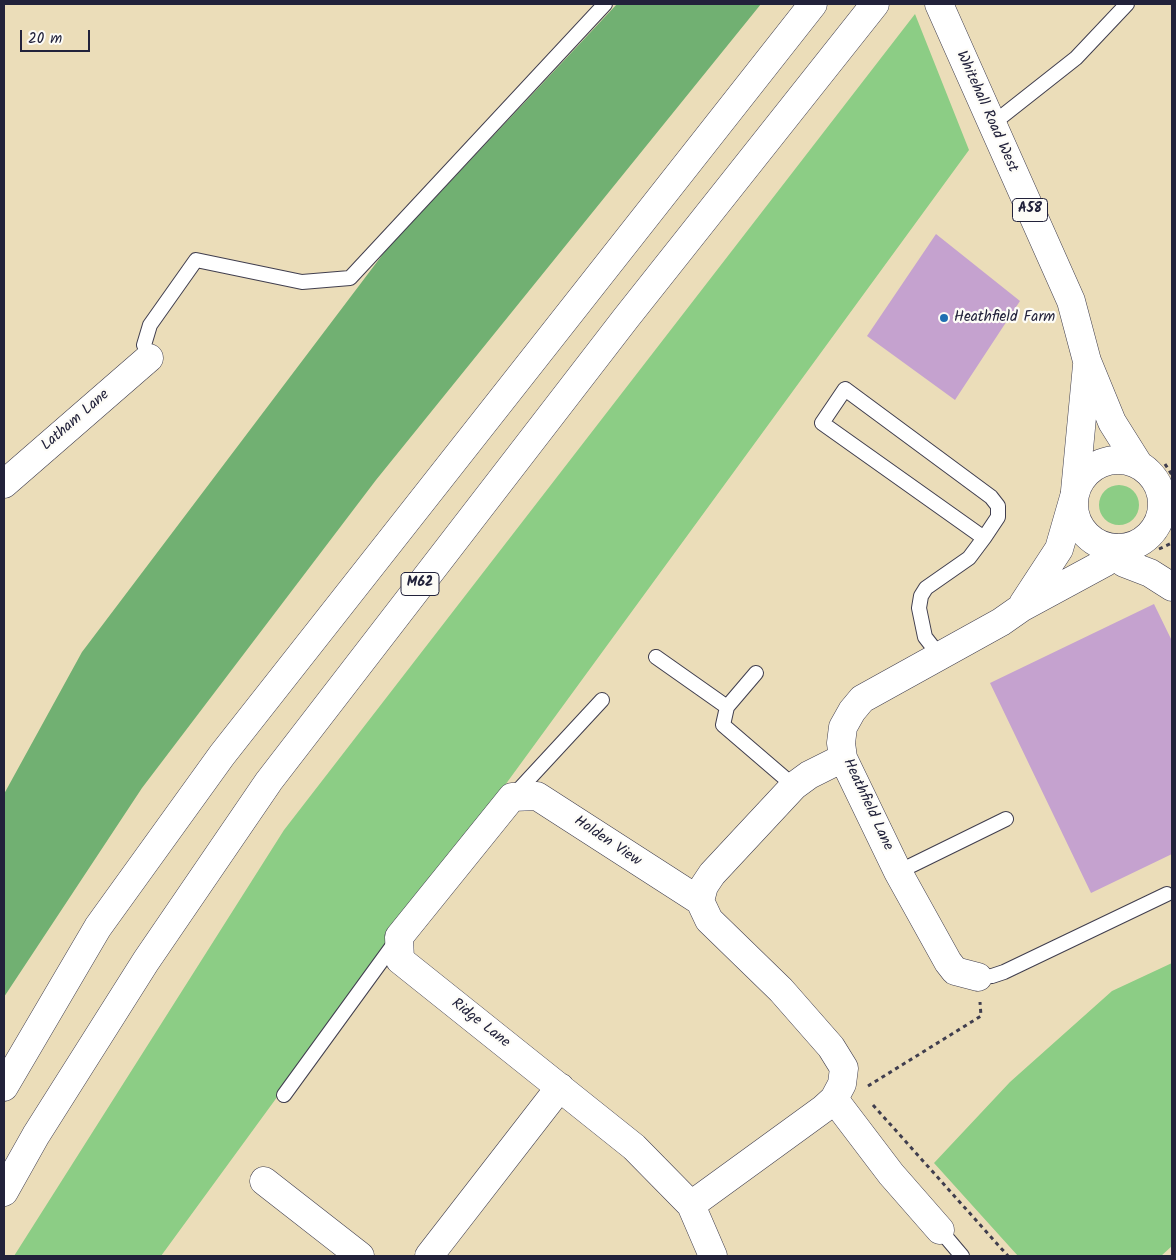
<!DOCTYPE html>
<style>
body{margin:0}
#map{position:relative;width:1176px;height:1260px;overflow:hidden;background:#ebddb9;font-family:Kalam,sans-serif}
canvas{display:block}
.frame{position:absolute;inset:0;border:5px solid #22223b;pointer-events:none}
.scale{position:absolute;left:20px;top:30px;width:70px;height:22px;box-sizing:border-box;border:2px solid #22223b;border-top:0;padding-left:6px;font-size:15px;line-height:18px;white-space:nowrap;color:#22223b;-webkit-text-stroke:4px #fdfcf7;paint-order:stroke}
</style>
<div id="map">
<canvas width="1176" height="1260"></canvas>
<div class="frame"></div>
<div class="scale">20 m</div>
</div>
<script>
const c = document.querySelector('canvas').getContext('2d');
c.lineJoin = 'round';
function paint(path, color) { c.fillStyle = color; c.fill(path, 'evenodd'); }
const toPath = rows => new Path2D(rows.map(r => 'M' + r).join(''));
function trace(path, color, width, dash) { c.strokeStyle = color; c.lineWidth = width; c.lineCap = dash ? 'butt' : 'round'; c.setLineDash(dash || []); c.stroke(path); }
function write(font, color, halo, rows, align = 'center') {
  c.font = font + ' Kalam,sans-serif'; c.lineWidth = 4.5; c.setLineDash([]); c.textBaseline = 'middle'; c.strokeStyle = halo; c.fillStyle = color; for (const [text, x, y, turn = 0] of rows) {
    c.save(); c.translate(x, y); c.rotate((+turn || 0) * Math.PI / 180); c.textAlign = isNaN(turn) ? turn : align; if (halo) c.strokeText(text, 0, 0); c.fillText(text, 0, 0); c.restore();
  }
}
paint(toPath([
 [915,14,969,150,161,1256,14,1256,284,830],
 '1099 505a20 20 0 1 1 40 0a20 20 0 1 1-40 0Z',
 [1172,963,1172,1246,1161,1256,1018,1256,934,1163,1010,1082,1112,991]
]), '#8ccd85');
paint(toPath([
 [617,4,761,4,376,480,142,788,4,997,4,794,82,652,386,250]
]), '#71b072');
paint(toPath([
 [936,234,1020,301,955,400,867,336],
 [1154,604,1172,641,1172,854,1091,893,990,683]
]), '#c5a2cf');
const lane = toPath([
 [991,125,1076,58,1127,4],
 [149,358,144,345,150,325,196,260,302,282,350,278,605,4],
 [939,655,925,637,919,608,921,596,926,588,969,558,984,538,822,423,845,389,991,497,998,506,998,517,984,538],
 [656,657,727,707,723,725,794,786],
 [727,707,756,673],
 [514,795,602,700],
 [898,872,1006,819],
 [978,977,992,976,1004,972,1167,894],
 [284,1095,396,941],
 [940,1230,962,1256]
]);
const street = toPath([
 [4,484,149,358],
 [1023,604,1059,549,1074,497],
 [700,901,537,796,512,797,399,937,400,960,634,1147,691,1205,713,1256],
 [978,977,955,971,948,962,898,872,843,758,841,743,843,727,852,711,862,699,1001,622,1021,608,1106,562,1115,548],
 [834,1099,891,1174,940,1230],
 [264,1181,360,1256],
 [691,1205,823,1109,834,1099,842,1084,844,1068,831,1047,781,990,709,920,700,901,704,886,712,874,794,786,809,775,843,758],
 [429,1256,560,1087]
]);
const primary = toPath([
 [939,4,1071,301,1087,361,1112,422,1139,465],
 '1074 504a44 44 0 1 1 88 0a44 44 0 1 1-88 0Z',
 [1075,491,1087,365],
 [1116,548,1124,563,1150,573,1172,587]
]);
const highway = toPath([
 [4,1087,98,927,222,755,813,4],
 [4,1192,36,1135,146,961,269,781,626,318,875,4]
]);
trace(lane, '#403e4e', 16);
trace(street, '#403e4e', 29);
trace(primary, '#403e4e', 29);
trace(highway, '#403e4e', 29);
trace(toPath([
 [1165,464,1172,475],
 [1159,549,1172,543],
 [868,1086,981,1016,980,1002],
 [873,1105,1008,1256]
]), '#403e4e', 3, [4, 4]);
trace(lane, '#fff', 14);
trace(street, '#fff', 28);
trace(primary, '#fff', 28);
trace(highway, '#fff', 28);
for (const [x, y, r, color] of [
 [944,318,5,"#1f6fb2"]
]) { const dot = new Path2D(); dot.arc(x, y, r, 0, 2 * Math.PI); c.fillStyle = color; c.fill(dot); trace(dot, '#fdfcf7', 2); }
for (const [x, y, w] of [
 [1030,210,35],
 [420,584,38]
]) { const box = new Path2D(); box.roundRect(x - w / 2, y - 11.5, w, 23, 4); c.fillStyle = '#fdfcf7'; c.fill(box); trace(box, '#22223b', 1); }
write('bold 14px', '#22223b', null, [
 ["A58",1030,210],
 ["M62",420,584]
]);
write('15px', '#22223b', '#fdfcf7', [
 ["Whitehall Road West",986,112,66],
 ["Latham Lane",76,421,-41],
 ["Heathfield Lane",867,805,65],
 ["Holden View",607,842,34],
 ["Ridge Lane",480,1024,38]
]);
write('15px', '#22223b', '#fdfcf7', [
 ["Heathfield Farm",954,318]
], 'left');
</script>
